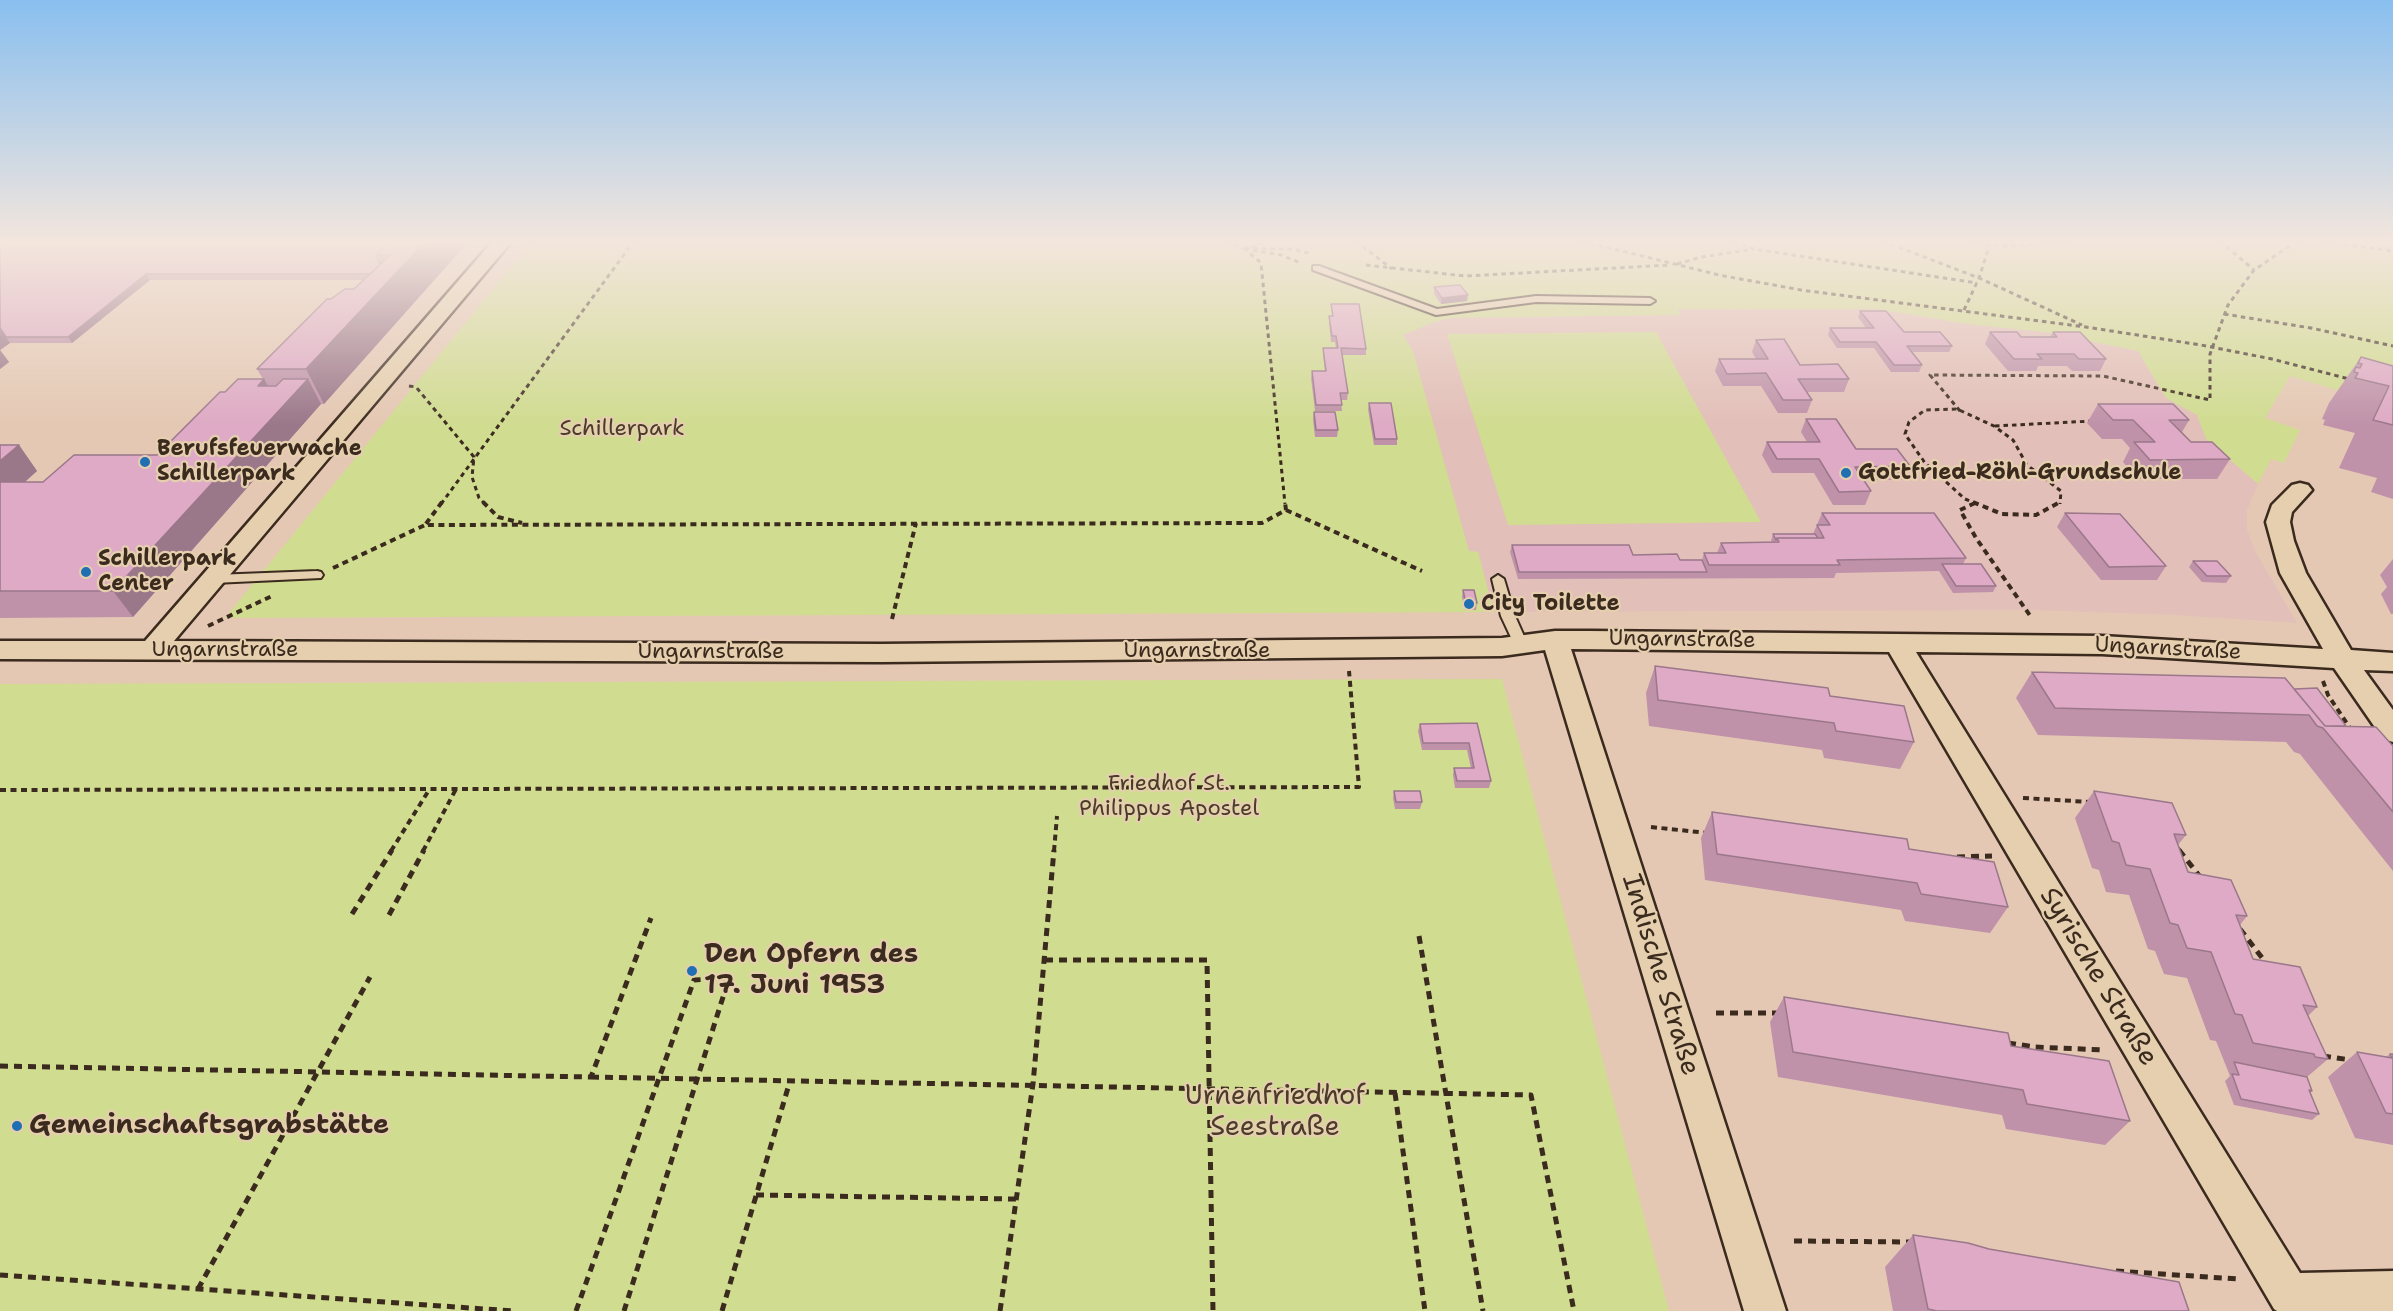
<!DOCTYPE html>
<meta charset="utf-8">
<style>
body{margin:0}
canvas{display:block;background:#e4c8b3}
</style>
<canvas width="2393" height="1311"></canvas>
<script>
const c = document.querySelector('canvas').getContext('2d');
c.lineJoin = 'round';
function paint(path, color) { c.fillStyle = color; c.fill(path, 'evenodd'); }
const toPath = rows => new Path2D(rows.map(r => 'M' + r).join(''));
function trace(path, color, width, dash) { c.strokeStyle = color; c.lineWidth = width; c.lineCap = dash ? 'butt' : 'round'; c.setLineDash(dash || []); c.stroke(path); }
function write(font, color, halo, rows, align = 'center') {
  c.font = font + ' "Shantell Sans",sans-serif'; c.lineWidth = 4.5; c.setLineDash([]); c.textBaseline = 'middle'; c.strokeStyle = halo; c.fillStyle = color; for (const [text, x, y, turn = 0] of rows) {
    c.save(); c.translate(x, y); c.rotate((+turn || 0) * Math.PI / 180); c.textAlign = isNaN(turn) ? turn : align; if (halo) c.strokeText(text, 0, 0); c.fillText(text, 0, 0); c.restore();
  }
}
paint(toPath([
 [1313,270,1725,310,1877,309,1968,324,2045,332,2138,351,2166,398,2197,415,2206,439,2258,484,2247,510,2247,529,2255,551,2297,623,2174,615,2030,610,1494,612,1478,552,1469,551]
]), '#e2bfb8');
paint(toPath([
 [532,241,2337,241,2393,249,2393,407,2290,376,2265,418,2300,430,2284,463,2271,459,2258,484,2206,439,2197,415,2166,398,2138,351,2045,332,1968,324,1877,309,1678,309,1680,315,1450,318,1432,323,1403,335,1413,351,1469,551,1478,552,1494,612,225,618],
 [1656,332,1761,522,1508,525,1447,334],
 [1502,679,1669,1311,0,1311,0,684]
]), '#d0dc90');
const lane = toPath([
 [1313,266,1319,266,1437,309,1536,296,1650,298,1655,301,1650,304,1536,302,1436,315,1313,270,1313,266],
 [317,571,321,572,323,575,321,578,214,583,208,579,214,575,317,571],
 [1498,575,1504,579,1515,616,1527,643,1525,646,1515,646,1501,616,1492,579,1498,575]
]);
const street = toPath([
 [493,241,512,241,174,641,882,644,1502,638,1555,631,1590,631,2102,636,2323,649,2280,573,2266,522,2272,505,2292,485,2300,483,2308,485,2312,490,2292,512,2290,522,2294,541,2306,573,2351,650,2393,653,2393,671,2364,670,2393,710,2393,742,2383,739,2334,668,2102,654,1916,652,2300,1273,2393,1271,2393,1311,2277,1311,2274,1309,1889,652,1571,649,1786,1311,1744,1311,1545,650,1502,656,882,662,0,659,0,641,145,641,493,241]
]);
trace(lane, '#3b2a1e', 4);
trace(street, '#3b2a1e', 5);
trace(toPath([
 [1227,241,1246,249],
 [1356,241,1392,269],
 [1582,241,1719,275,1801,290,2086,327,2201,345,2272,359,2349,379],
 [1734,241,1754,249,1977,283],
 [1883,241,1979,278,2082,325],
 [1969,241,2008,246,2069,241],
 [2220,241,2254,270],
 [2319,241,2393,251],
 [1251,247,1270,241],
 [1244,248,1261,263,1285,504],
 [1245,248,1291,249,1309,253],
 [1253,250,1281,255,1301,263],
 [1677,264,1701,257,1754,249],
 [1366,265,1465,276,1670,265],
 [1964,310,1979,278,1990,244],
 [2224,314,2311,328,2393,346],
 [409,386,416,387,474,457,472,477,479,498,485,504],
 [1960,411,1930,375,2103,376,2210,400,2210,354,2228,305,2254,270,2297,241],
 [1995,426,2092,421],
 [441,504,634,241],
 [1977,504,1965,499,1925,463,1905,434,1909,422,1925,410,1957,409,1994,426,2013,440,2027,465,2061,491,2060,504]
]), '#3b2a1e', 3, [4.5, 4]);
trace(toPath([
 [442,502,425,525,1262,523,1286,510,1285,502],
 [483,502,498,517,522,523],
 [1973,502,2002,514,2036,515,2060,502],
 [1975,503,1960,510,1976,538,2031,617],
 [1286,510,1422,571],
 [333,568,425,525],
 [892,619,916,523],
 [208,626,272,596],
 [2323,681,2328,695,2352,731],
 [0,790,1359,787,1349,671],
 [2023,798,2090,802],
 [1651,827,1707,833],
 [2178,848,2180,851],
 [391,851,429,790],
 [423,851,456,789],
 [1054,851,1057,816]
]), '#3b2a1e', 4, [6, 4.5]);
trace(toPath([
 [2179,850,2201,878],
 [1957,857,1992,856],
 [352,914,392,850],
 [389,915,424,850],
 [2240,929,2266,963],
 [1419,936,1483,1311],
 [1045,960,1207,960,1213,1311],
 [1716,1013,1778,1013],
 [2008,1043,2035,1047,2105,1050],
 [2323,1056,2351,1060],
 [0,1066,591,1077,651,918],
 [591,1077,1531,1095,1574,1311],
 [1395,1093,1425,1311],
 [756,1195,1016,1199],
 [1794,1241,1910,1242],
 [2116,1271,2238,1279],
 [0,1275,513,1311],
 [198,1289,370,977],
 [576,1311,694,980,729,978,624,1311],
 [722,1311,790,1081],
 [1000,1311,1033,1084,1054,850]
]), '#3b2a1e', 5, [8, 6]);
paint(lane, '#e5cfae');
paint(street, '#e5cfae');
paint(toPath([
 [0,241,469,241,324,404,321,404,133,617,0,618,0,445,19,445,37,471,25,482,43,482,157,455,225,392,263,379,257,369,331,299,354,289,363,280,150,280,72,343,10,343,0,350,9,362,0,369],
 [1434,287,1467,301,1441,304,1434,294],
 [1331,304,1366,349,1366,355,1342,355,1348,393,1347,400,1341,400,1342,411,1315,411,1311,378,1312,371,1325,371,1323,355,1323,348,1336,348,1335,342,1331,342,1329,322,1329,316,1332,316],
 [1860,311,1904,332,1952,346,1949,352,1912,352,1922,365,1919,372,1891,372,1874,348,1837,348,1828,335,1830,328,1866,328,1858,317],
 [1990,332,2021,337,2050,337,2053,332,2106,359,2100,371,2072,371,2067,366,2038,366,2036,371,2008,371,1985,344],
 [1756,340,1800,365,1849,379,1844,392,1807,392,1812,400,1807,413,1778,413,1761,386,1723,386,1715,371,1719,359,1756,359,1752,352],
 [2361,357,2393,366,2393,499,2371,492,2377,478,2339,468,2355,433,2323,425,2325,420,2322,419,2329,403],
 [1369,403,1397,439,1397,445,1374,445,1368,409],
 [2098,404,2189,420,2182,432,2191,442,2230,459,2217,479,2138,479,2123,462,2130,448,2122,439,2102,439,2087,423],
 [1314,412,1338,430,1337,437,1315,437,1313,419],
 [1806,419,1856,449,1910,466,1904,480,1863,480,1871,491,1865,505,1833,505,1814,473,1772,473,1762,455,1767,442,1807,442,1801,432],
 [1822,513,1966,558,1963,564,1996,586,1993,592,1953,593,1939,571,1836,573,1834,578,1518,579,1510,552,1512,545,1633,555,1680,560,1702,560,1704,553,1717,553,1721,543,1772,542,1771,541,1773,534,1813,534],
 [2065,513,2166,566,2157,580,2101,580,2057,527],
 [2393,559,2393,614,2391,614,2381,594,2387,587,2380,575],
 [2193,561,2231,576,2226,583,2202,582,2189,567],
 [1463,590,1477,603,1476,610,1465,610,1462,597],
 [1655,666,1830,696,1914,742,1900,769,1824,758,1822,750,1649,726,1646,693],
 [2032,672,2294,689,2346,726,2393,746,2393,871,2300,754,2294,752,2286,742,2038,735,2016,698],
 [1477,723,1491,781,1489,788,1455,788,1453,775,1454,768,1471,768,1467,750,1422,750,1418,731,1420,724],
 [1394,791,1422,802,1420,809,1395,809,1393,798],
 [2094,791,2186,835,2178,845,2188,872,2247,916,2240,925,2253,959,2317,1007,2308,1016,2328,1059,2307,1077,2312,1091,2310,1093,2319,1114,2312,1120,2234,1105,2225,1081,2230,1076,2216,1041,2210,1040,2187,978,2164,974,2155,951,2148,949,2129,895,2106,892,2099,870,2092,868,2075,818],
 [1712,812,1909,849,2008,907,1990,933,1905,921,1901,910,1705,880,1701,838],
 [1784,997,2130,1121,2105,1145,2006,1129,2002,1115,1778,1077,1770,1022],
 [2357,1052,2386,1057,2390,1054,2393,1054,2393,1145,2355,1138,2328,1077],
 [1913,1235,2189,1311,1893,1311,1885,1267]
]), '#bf92a9');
paint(toPath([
 [426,241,469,241,324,404,306,369],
 [146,274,150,280,72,343,68,337],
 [1468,295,1467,301,1441,304,1442,298],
 [0,328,10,343,0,350,9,362,0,369],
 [264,379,278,403,258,386],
 [308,379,321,404,133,617,113,591],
 [19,445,37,471,0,504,0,461]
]), '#9b778a');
const building = toPath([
 [0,241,390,241,376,255,380,265,370,274,146,274,68,337,6,337,0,328,0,241],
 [390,241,426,241,306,369,257,369,327,299,331,299,345,289,354,289,390,255,376,255,390,241],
 [1460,285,1468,295,1442,298,1434,287,1460,285],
 [1331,304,1359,304,1366,349,1341,348,1348,393,1340,393,1342,405,1316,405,1312,371,1326,371,1323,348,1338,348,1336,336,1332,336,1329,316,1333,316,1331,304],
 [1860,311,1886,311,1904,332,1940,332,1952,346,1907,346,1922,365,1894,365,1876,342,1840,342,1830,328,1874,328,1860,311],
 [1990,332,2017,332,2021,337,2057,337,2053,332,2080,332,2106,359,2079,359,2074,354,2037,354,2042,359,2014,359,1990,332],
 [1784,339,1800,365,1838,364,1849,379,1798,379,1812,400,1783,400,1766,373,1727,374,1719,359,1768,359,1756,340,1784,339],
 [2361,357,2393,366,2393,425,2373,420,2389,386,2355,378,2358,373,2354,372,2356,367,2360,368,2362,364,2358,363,2361,357],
 [238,379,264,379,258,386,276,386,283,379,308,379,113,591,0,591,0,482,43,482,74,455,157,455,220,392,225,392,238,379],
 [1369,403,1391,403,1397,439,1375,439,1369,403],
 [2098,404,2173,404,2189,420,2169,420,2191,442,2212,442,2230,459,2150,460,2134,442,2155,442,2133,420,2113,420,2098,404],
 [1314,412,1335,412,1338,430,1316,430,1314,412],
 [1806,419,1836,419,1856,449,1897,449,1910,466,1855,467,1871,491,1839,492,1819,459,1777,459,1767,442,1820,442,1806,419],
 [0,445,19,445,0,461,0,445],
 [1822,513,1934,513,1966,558,1837,560,1840,565,1709,565,1704,553,1726,553,1721,543,1779,542,1777,538,1824,538,1817,525,1830,525,1822,513],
 [2065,513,2120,514,2166,566,2109,567,2065,513],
 [1773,534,1815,534,1818,538,1777,538,1776,540,1773,534],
 [1512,545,1629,545,1633,555,1677,554,1680,560,1702,560,1707,572,1519,572,1512,545],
 [2193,561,2217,561,2231,576,2207,576,2193,561],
 [1942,564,1981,564,1996,586,1956,586,1942,564],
 [1463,590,1474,590,1477,603,1466,604,1463,590],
 [1655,666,1828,688,1830,696,1904,706,1914,742,1836,731,1834,723,1658,700,1655,666],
 [2032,672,2285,678,2325,726,2376,727,2393,746,2393,812,2323,728,2317,726,2309,715,2055,708,2032,672],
 [2317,688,2346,726,2325,726,2294,689,2317,688],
 [1477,723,1491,781,1457,781,1454,768,1474,768,1469,743,1423,743,1420,724,1477,723],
 [1394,791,1420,791,1422,802,1396,802,1394,791],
 [2094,791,2172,803,2186,835,2174,834,2188,872,2231,880,2247,916,2236,915,2253,959,2300,967,2317,1007,2303,1005,2328,1059,2315,1057,2314,1054,2253,1043,2242,1015,2235,1014,2211,952,2187,948,2178,925,2170,923,2150,869,2126,865,2119,843,2112,841,2094,791],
 [1712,812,1907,839,1909,849,1994,862,2008,907,1921,894,1917,883,1717,854,1712,812],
 [1784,997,2008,1033,2011,1046,2109,1061,2130,1121,2027,1104,2023,1090,1793,1052,1784,997],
 [2357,1052,2392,1058,2390,1054,2393,1054,2393,1114,2386,1113,2357,1052],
 [2234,1062,2307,1077,2312,1091,2309,1090,2319,1114,2241,1099,2232,1074,2239,1075,2234,1062],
 [1913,1235,1968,1243,1989,1249,2179,1282,2189,1311,1937,1311,1928,1309,1913,1235]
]);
paint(building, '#deaac5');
trace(building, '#9b778a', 1.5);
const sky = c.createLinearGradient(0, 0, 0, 425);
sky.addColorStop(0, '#89bfef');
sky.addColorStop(0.57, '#f3e6dd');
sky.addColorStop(1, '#f3e6dd00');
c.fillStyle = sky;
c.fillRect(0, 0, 2393, 425);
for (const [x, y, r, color] of [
 [145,462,6,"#1f6fb2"],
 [1846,473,6,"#1f6fb2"],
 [86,572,6,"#1f6fb2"],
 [1469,604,6,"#1f6fb2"],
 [692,971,6,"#1f6fb2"],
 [17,1126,6,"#1f6fb2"]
]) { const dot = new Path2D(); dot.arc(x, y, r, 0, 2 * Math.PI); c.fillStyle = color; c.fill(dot); trace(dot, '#e5cfae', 2); }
write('22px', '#4a3c29', '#e5cfae', [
 ["Schillerpark",622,429],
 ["Friedhof St.",1169,784],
 ["Philippus Apostel",1169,809]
]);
write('bold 22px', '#3b2a1e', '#e5cfae', [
 ["Berufsfeuerwache",157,449],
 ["Schillerpark",157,474],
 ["Gottfried-Röhl-Grundschule",1858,473],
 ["Schillerpark",98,559],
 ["Center",98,584],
 ["City Toilette",1481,604]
], 'left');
write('22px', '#3b2a1e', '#e5cfae', [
 ["Ungarnstraße",1682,640,1],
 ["Ungarnstraße",2168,649,3],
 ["Ungarnstraße",225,650],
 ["Ungarnstraße",1197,651],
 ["Ungarnstraße",711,652]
]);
write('bold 27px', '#3b2a1e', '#e5cfae', [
 ["Den Opfern des",704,955],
 ["17. Juni 1953",704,986],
 ["Gemeinschaftsgrabstätte",29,1126]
], 'left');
write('27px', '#3b2a1e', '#e5cfae', [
 ["Indische Straße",1660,975,73],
 ["Syrische Straße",2098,977,59]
]);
write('27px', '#4a3c29', '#e5cfae', [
 ["Urnenfriedhof",1275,1097],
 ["Seestraße",1275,1128]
]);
</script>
